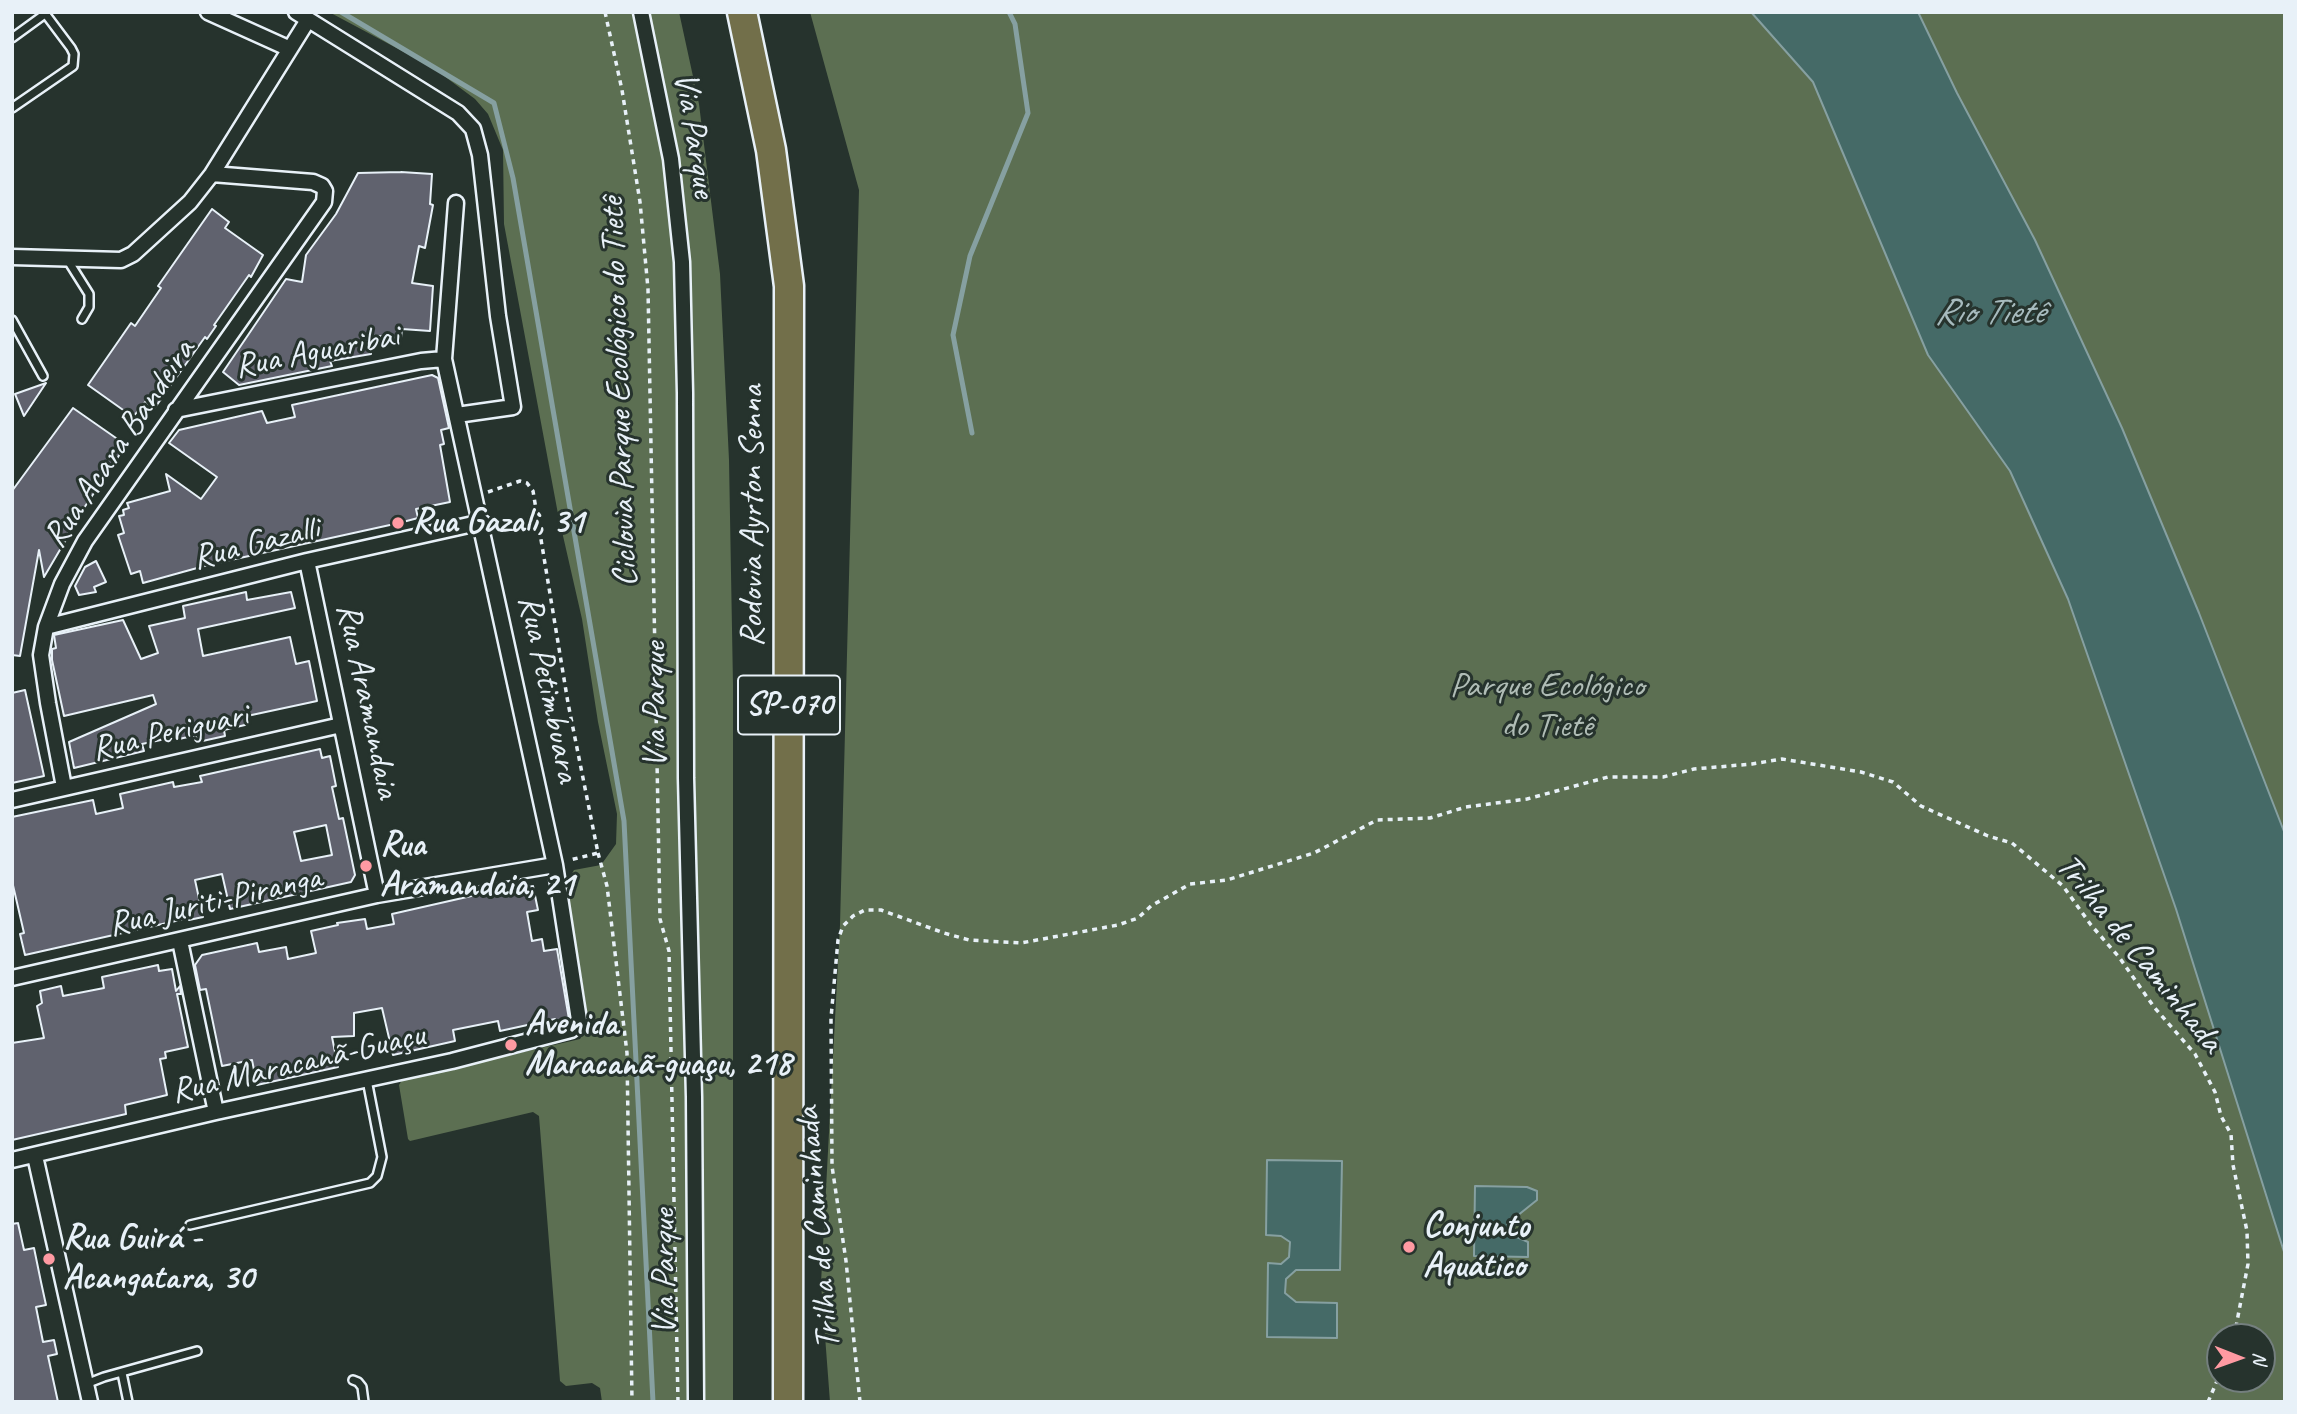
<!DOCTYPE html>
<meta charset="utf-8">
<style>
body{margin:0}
#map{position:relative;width:2297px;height:1414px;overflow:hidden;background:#26332d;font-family:Caveat,sans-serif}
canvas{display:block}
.frame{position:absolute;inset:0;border:14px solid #e8f1f8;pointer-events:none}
.north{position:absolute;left:2206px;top:1323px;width:70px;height:70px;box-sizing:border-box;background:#26332d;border:2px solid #747f7e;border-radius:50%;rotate:91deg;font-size:19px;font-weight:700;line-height:28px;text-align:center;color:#e8f1f8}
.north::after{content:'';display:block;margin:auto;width:24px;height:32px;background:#ff9aa2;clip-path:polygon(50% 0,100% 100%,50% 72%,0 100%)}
</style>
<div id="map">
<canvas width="2297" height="1414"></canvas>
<div class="frame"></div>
<div class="north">N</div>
</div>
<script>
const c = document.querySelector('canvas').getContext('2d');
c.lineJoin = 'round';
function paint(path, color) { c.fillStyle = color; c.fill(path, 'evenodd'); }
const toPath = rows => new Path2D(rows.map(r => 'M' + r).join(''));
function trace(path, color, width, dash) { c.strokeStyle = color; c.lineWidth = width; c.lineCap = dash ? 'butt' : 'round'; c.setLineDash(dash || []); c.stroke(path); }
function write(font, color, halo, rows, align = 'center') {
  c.font = font + ' Caveat,sans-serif'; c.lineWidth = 6; c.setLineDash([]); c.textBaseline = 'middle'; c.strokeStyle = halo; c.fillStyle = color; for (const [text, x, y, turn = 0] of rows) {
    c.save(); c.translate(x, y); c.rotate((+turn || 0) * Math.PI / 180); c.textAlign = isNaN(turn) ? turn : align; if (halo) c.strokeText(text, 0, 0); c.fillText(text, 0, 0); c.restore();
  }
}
paint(toPath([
 [329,12,679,12,699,104,720,274,729,460,733,685,733,1402,602,1402,600,1388,592,1383,566,1386,560,1381,539,1116,533,1112,410,1141,408,1139,399,1085,402,1080,580,1039,588,1027,586,1004,566,884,574,870,601,865,616,844,617,814,598,722,582,619,558,514,504,224,503,150,488,114,475,99,432,67],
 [810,12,2285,12,2285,1402,830,1402,821,1283,840,925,859,190],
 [2220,1337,2262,1337,2262,1379,2220,1379]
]), '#5c6f52');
const water = toPath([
 [1751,12,1918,12,1957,93,2035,240,2122,428,2199,613,2285,834,2285,1255,2176,909,2068,599,2010,471,1928,355,1813,82,1751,12],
 [1267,1160,1342,1161,1340,1270,1296,1270,1286,1279,1285,1293,1296,1302,1337,1303,1337,1338,1267,1337,1268,1263,1281,1264,1289,1257,1290,1242,1281,1236,1266,1235,1267,1160],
 [1475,1186,1527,1187,1537,1191,1537,1200,1507,1224,1517,1237,1528,1242,1528,1257,1474,1256,1475,1186]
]);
paint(water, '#456a67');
trace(water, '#86a0a1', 2);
trace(toPath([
 [341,12,494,103,513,178,624,821,653,1402],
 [972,433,953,335,970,256,1028,113,1015,24,1009,12]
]), '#86a0a1', 5);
const building = toPath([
 [401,172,432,174,430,204,433,205,425,248,419,246,412,283,433,286,430,331,402,329,401,338,367,335,371,354,330,361,332,366,239,385,223,372,286,279,302,282,306,255,336,214,358,173,401,172],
 [212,209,229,222,225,228,263,255,251,277,249,275,214,325,216,326,207,339,205,337,154,409,145,402,133,417,88,385,131,323,135,326,161,288,158,286,212,209],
 [432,375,438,378,449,428,441,430,444,444,440,445,450,502,416,509,418,518,399,523,208,565,143,583,140,571,131,574,118,535,124,533,119,516,124,515,123,510,129,508,127,503,170,491,166,474,201,499,217,477,169,443,179,430,262,411,267,423,295,417,292,405,432,375],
 [46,383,24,416,15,394,46,383],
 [73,408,126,445,68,532,71,531,44,577,39,550,20,656,12,655,12,491,73,408],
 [96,561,106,582,94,587,96,592,79,595,75,586,85,567,96,561],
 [246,592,247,600,291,592,295,608,198,629,203,656,290,637,296,664,309,661,317,701,247,716,249,724,224,730,225,736,198,742,197,735,170,741,170,738,142,744,144,751,74,768,69,742,156,704,153,695,64,716,52,660,52,649,56,648,54,635,123,620,141,659,158,653,149,626,185,618,183,606,246,592],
 [25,690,44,776,12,783,12,693,25,690],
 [320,749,322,758,330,756,336,786,332,787,339,819,343,818,355,875,351,882,230,909,222,874,195,880,203,917,189,920,189,918,25,955,20,934,24,933,12,881,12,817,93,800,96,814,123,808,120,794,173,782,174,787,202,782,200,776,320,749],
 [326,825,332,855,301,861,294,832,326,825],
 [533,886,538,910,527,912,532,941,542,939,544,951,557,949,569,1019,555,1022,555,1019,500,1031,498,1021,453,1030,455,1041,393,1055,382,1008,354,1013,354,1036,332,1037,338,1067,257,1085,252,1060,222,1066,206,989,200,990,195,965,202,955,257,943,259,952,286,947,288,959,316,953,311,931,338,925,337,923,365,919,367,929,394,924,392,914,511,887,512,890,533,886],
 [158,965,159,971,172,969,176,991,180,986,181,994,177,994,188,1047,165,1052,166,1058,160,1059,167,1095,125,1105,126,1114,12,1140,12,1043,44,1038,37,1006,42,1003,40,991,61,986,63,996,104,988,102,977,158,965],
 [18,1223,24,1250,34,1248,41,1282,46,1305,36,1307,43,1342,54,1340,57,1354,48,1356,58,1402,12,1402,12,1224,18,1223]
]);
paint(building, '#60626e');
trace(building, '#e8f1f8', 2);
const lane = toPath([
 [12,38,45,14],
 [12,108,73,66,74,54,71,48,44,12],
 [67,259,89,294,89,307,82,319],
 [12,320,43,376],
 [190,1225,370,1183,377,1176,382,1157,367,1080],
 [122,1373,128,1402],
 [353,1380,358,1382,362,1387,364,1402],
 [86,1384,104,1377,197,1351]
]);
const street = toPath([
 [208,12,290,49],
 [296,12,458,113,473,129,480,155,498,316,513,407,457,415],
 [641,12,671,159,682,262,685,393,686,778,694,1097,696,1402],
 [12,257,121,260,133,254,190,202,212,174,308,20],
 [444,359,456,203],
 [307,561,377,895],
 [46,627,307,561,482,522],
 [64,787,48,703,41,655,46,627,62,584,85,541,324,202,325,191,322,186,313,182,212,174],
 [12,800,341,725],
 [180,941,216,1112],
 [12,978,377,895,555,865],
 [35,1156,90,1402],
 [12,1160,216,1112,452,1061,571,1030,578,1025,579,1020,555,865,444,359,421,361,176,410]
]);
const highway = toPath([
 [742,12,771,150,789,286,788,1402]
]);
trace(lane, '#e8f1f8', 12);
trace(street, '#e8f1f8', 19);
trace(highway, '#e8f1f8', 33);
trace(toPath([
 [605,12,622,90,640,202,648,289,660,919,669,951,678,1402],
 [488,492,520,481,527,483,533,491,568,703,598,853,570,860],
 [598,853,607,886,627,1053,632,1402],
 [860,1402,846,1261,832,1166,831,1018,838,940,843,926,853,916,865,910,881,910,944,933,969,940,1021,943,1118,925,1138,918,1151,906,1190,884,1227,880,1314,853,1377,820,1430,818,1466,807,1527,799,1608,777,1663,777,1694,769,1752,764,1782,759,1861,772,1893,782,1921,806,1988,836,2012,843,2063,886,2091,925,2119,957,2154,1007,2195,1054,2215,1092,2221,1116,2231,1134,2233,1165,2247,1231,2248,1264,2234,1337],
 [2208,1402,2220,1374]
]), '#e8f1f8', 3.5, [5, 5]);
trace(lane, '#26332d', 7);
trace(street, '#26332d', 14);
trace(highway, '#726f4a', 28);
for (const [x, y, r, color] of [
 [398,523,7,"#ff9aa2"],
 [366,866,7,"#ff9aa2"],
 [511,1045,7,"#ff9aa2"],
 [1409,1247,7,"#ff9aa2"],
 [49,1259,7,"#ff9aa2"]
]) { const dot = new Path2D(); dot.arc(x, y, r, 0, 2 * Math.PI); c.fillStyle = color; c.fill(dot); trace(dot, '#26332d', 2.5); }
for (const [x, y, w] of [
 [789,705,102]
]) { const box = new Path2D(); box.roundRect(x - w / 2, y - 29.5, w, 59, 5); c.fillStyle = '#26332d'; c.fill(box); trace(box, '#e8f1f8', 2); }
write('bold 33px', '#e8f1f8', null, [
 ["SP-070",789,705]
]);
write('35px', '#e8f1f8', '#26332d', [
 ["Via Parque",694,135,81],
 ["Rua Aguaribai",317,352,-11],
 ["Ciclovia Parque Ecológico do Tietê",620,392,-92],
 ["Rua Acara Bandeira",120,444,-56],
 ["Rodovia Ayrton Senna",753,516,-90],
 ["Rua Gazalli",256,544,-14],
 ["Rua Petimbuara",548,689,78],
 ["Rua Aramandaia",367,701,78],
 ["Via Parque",656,705,-90],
 ["Rua Periguari",170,733,-13],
 ["Rua Juriti-Piranga",215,902,-13],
 ["Trilha de Caminhada",2139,954,51],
 ["Rua Maracanã-Guaçu",298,1064,-13],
 ["Trilha de Caminhada",819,1228,-95],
 ["Via Parque",665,1272,-90]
]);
write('bold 35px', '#e8f1f8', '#26332d', [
 ["Rua Gazali, 31",412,523],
 ["Rua",380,846],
 ["Aramandaia, 21",380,886],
 ["Avenida",525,1025],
 ["Maracanã-guaçu, 218",525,1065],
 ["Conjunto",1423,1227],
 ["Aquático",1423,1267],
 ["Rua Guirá -",63,1239],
 ["Acangatara, 30",63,1279]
], 'left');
write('35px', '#b0bdb6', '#26332d', [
 ["Parque Ecológico",1547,687],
 ["do Tietê",1547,727]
]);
write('italic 37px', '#a7bbbe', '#26332d', [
 ["Rio Tietê",1989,313]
]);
</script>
